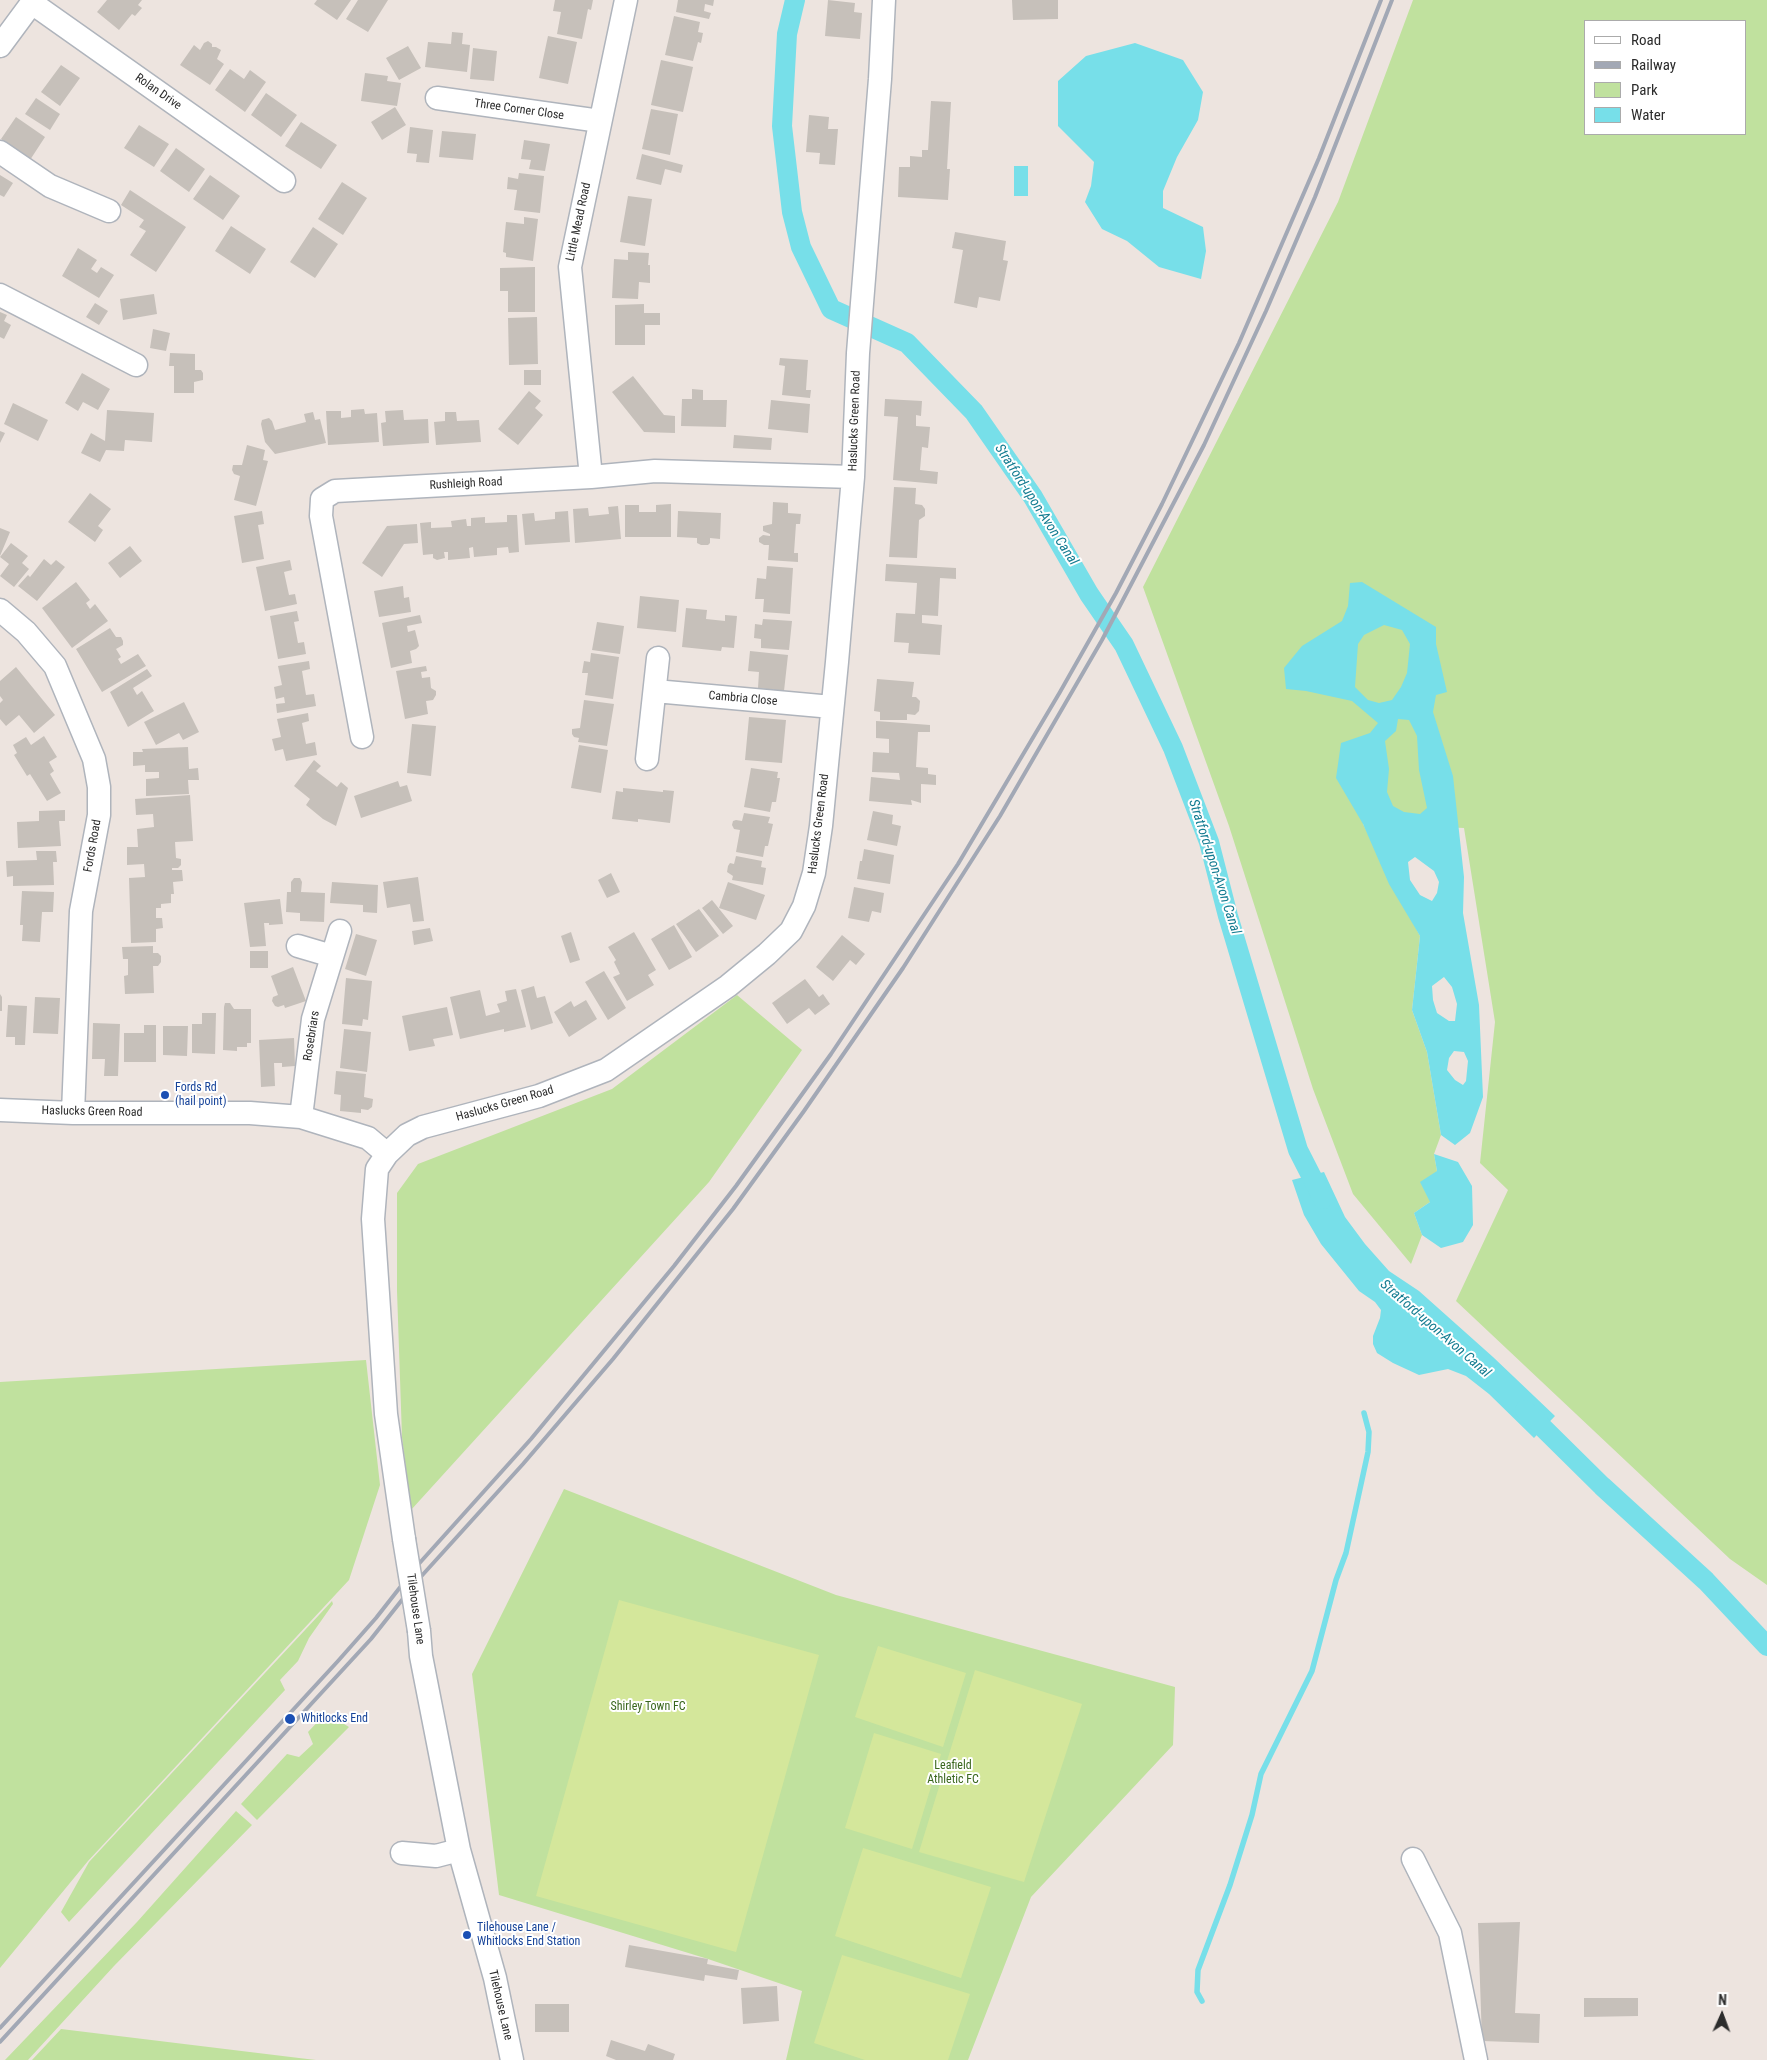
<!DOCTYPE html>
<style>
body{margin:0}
#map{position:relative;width:1767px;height:2060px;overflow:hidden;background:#ede4df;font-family:"Roboto Condensed",sans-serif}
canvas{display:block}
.legend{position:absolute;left:1584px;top:20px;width:162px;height:115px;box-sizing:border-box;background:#fff;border:1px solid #ababab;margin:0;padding:6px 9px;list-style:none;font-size:15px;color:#2c2c2c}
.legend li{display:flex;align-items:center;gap:10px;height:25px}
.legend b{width:25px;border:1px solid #ababab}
.north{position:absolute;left:1697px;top:1990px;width:50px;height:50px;-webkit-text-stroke:4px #fff;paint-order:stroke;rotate:2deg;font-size:14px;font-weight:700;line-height:20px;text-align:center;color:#2c2c2c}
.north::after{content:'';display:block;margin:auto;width:18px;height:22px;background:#2c2c2c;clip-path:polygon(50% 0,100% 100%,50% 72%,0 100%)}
</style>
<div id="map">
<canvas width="1767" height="2060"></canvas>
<ul class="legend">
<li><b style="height:6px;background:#fff"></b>Road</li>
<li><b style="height:6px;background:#a2a8b5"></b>Railway</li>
<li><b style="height:14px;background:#c0e19e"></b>Park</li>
<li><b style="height:14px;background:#77dfe9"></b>Water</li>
</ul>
<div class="north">N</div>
</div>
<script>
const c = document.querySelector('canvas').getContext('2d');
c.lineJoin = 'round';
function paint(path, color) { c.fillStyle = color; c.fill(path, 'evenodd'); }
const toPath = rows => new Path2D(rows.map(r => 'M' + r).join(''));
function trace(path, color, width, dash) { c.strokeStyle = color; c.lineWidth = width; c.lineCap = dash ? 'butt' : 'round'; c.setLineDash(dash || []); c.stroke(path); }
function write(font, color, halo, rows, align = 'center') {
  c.font = font + ' "Roboto Condensed",sans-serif'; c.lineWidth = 4; c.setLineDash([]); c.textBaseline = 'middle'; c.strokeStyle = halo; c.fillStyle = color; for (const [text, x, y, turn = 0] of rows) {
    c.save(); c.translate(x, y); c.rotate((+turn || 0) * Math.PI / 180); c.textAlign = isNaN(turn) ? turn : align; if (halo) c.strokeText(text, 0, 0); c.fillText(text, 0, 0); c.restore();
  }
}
paint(toPath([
 [1413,0,1767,0,1767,1585,1730,1559,1456,1301,1508,1190,1480,1163,1495,1022,1464,828,1363,824,1420,936,1412,1010,1427,1052,1441,1135,1434,1154,1437,1171,1430,1202,1414,1213,1422,1235,1411,1264,1353,1194,1313,1089,1229,826,1143,587,1338,202],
 [1586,21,1746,21,1746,134,1586,134],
 [737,995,802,1050,709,1182,411,1510,402,1437,397,1291,397,1193,418,1164,612,1089],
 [366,1360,380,1485,349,1580,88,1861,0,1968,0,1382],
 [564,1489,836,1595,1175,1687,1173,1745,1031,1897,968,2060,786,2060,802,1991,708,1959,499,1895,472,1674],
 [332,1601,333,1604,309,1638,298,1661,280,1680,285,1690,69,1922,61,1912,89,1862],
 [326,1713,349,1727,257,1820,241,1804,287,1754,299,1757,313,1744,308,1732],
 [236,1811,252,1825,114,1966,28,2060,5,2060,137,1922],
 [61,2029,299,2058,316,2060,32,2060]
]), '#c0e19e');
paint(toPath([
 [619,1600,819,1655,736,1952,536,1896],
 [878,1646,966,1673,943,1747,855,1717],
 [975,1670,1082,1704,1024,1882,919,1852],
 [874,1733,941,1754,912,1849,845,1828],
 [863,1848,991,1887,961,1978,835,1936],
 [842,1955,970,1994,948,2060,865,2060,814,2043]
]), '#d4e79b');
paint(toPath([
 [1135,43,1183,60,1203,92,1198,120,1177,157,1163,191,1163,208,1203,227,1206,251,1201,279,1159,267,1127,241,1102,229,1085,202,1091,186,1094,162,1058,126,1058,81,1086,56],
 [1014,166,1028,166,1028,196,1014,196],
 [1362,582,1436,627,1436,644,1447,692,1436,695,1433,712,1453,776,1464,877,1463,913,1479,1005,1483,1097,1470,1133,1455,1145,1441,1135,1427,1052,1412,1010,1420,936,1389,884,1363,824,1336,778,1341,743,1370,733,1378,723,1352,701,1306,691,1286,689,1284,668,1302,646,1342,621,1348,606,1350,583],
 [1384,625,1402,630,1410,644,1407,673,1401,687,1392,700,1379,703,1368,700,1355,687,1358,644,1364,635],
 [1398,719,1409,720,1417,736,1419,770,1427,808,1420,814,1404,812,1393,806,1387,792,1389,769,1385,741,1396,731],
 [1415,857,1434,871,1439,882,1437,893,1432,901,1420,895,1410,880,1408,862],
 [1444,977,1452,987,1457,1004,1455,1021,1449,1021,1437,1013,1433,1000,1432,986],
 [1454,1051,1464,1052,1468,1061,1466,1081,1463,1085,1455,1080,1447,1070,1449,1058],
 [1434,1154,1458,1162,1472,1186,1473,1225,1463,1242,1441,1248,1422,1235,1414,1213,1430,1202,1420,1182,1437,1171],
 [1324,1172,1345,1217,1365,1244,1389,1271,1419,1291,1493,1357,1555,1416,1534,1438,1489,1394,1466,1376,1448,1369,1419,1375,1393,1363,1377,1353,1373,1344,1373,1336,1380,1318,1381,1310,1375,1302,1359,1291,1321,1244,1304,1215,1292,1180]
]), '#77dfe9');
trace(toPath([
 [1202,2001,1197,1992,1198,1970,1230,1885,1252,1815,1261,1774,1312,1671,1336,1580,1346,1553,1368,1452,1369,1432,1364,1413]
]), '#77dfe9', 5.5);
trace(toPath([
 [795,0,787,34,782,126,792,212,801,247,831,309,907,343,974,412,1033,497,1089,594,1124,645,1173,748,1209,842,1228,916,1298,1150,1323,1199],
 [1525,1410,1602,1486,1706,1581,1767,1646]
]), '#77dfe9', 20);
paint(toPath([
 [107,0,142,0,138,5,142,8,135,16,132,14,119,30,97,12],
 [317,0,351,0,337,20,314,4],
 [358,0,388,0,368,32,346,19],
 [555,0,593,0,591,10,588,9,582,39,557,34,561,12,553,11],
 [678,0,714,0,713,6,705,4,704,11,711,13,709,19,676,12],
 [828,0,855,3,854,12,862,13,860,39,825,36],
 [1012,0,1058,0,1058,19,1013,20],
 [674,16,700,22,698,32,703,33,701,43,698,42,693,61,665,55],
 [452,32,463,33,462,44,470,45,467,72,425,67,428,42,451,44],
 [548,36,577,42,568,84,539,78],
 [208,41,212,44,212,47,216,47,221,50,217,59,224,64,210,85,180,65,194,45,200,50,204,43],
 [408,46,421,68,399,80,386,58],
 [473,48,497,51,494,81,470,79],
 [661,60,693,67,683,112,651,105],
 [61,65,80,78,60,106,41,92],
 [230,69,244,79,250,70,266,82,245,112,215,90],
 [365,73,388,76,387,81,401,83,397,106,361,101],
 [266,93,297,115,281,137,251,115],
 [36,98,60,114,50,130,25,114],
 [931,101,951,102,947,169,950,169,948,200,898,197,899,167,910,167,910,156,922,157,922,150,928,150],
 [395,107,406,125,382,140,371,122],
 [651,109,678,114,670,155,642,149],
 [809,115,829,117,828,129,838,129,835,165,819,164,820,153,806,152],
 [16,117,45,137,30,160,1,139],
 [301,122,337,145,321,169,285,146],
 [139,125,169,144,154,167,124,148],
 [410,127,433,130,429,163,416,162,417,154,407,153],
 [442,131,476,134,473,160,439,157],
 [524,140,550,144,545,171,529,169,531,160,521,159],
 [176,148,205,169,189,192,160,171],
 [642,154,683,165,681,173,665,169,661,185,636,179],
 [519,173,544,176,540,213,514,210,517,190,507,189,508,177,518,179],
 [0,175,13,183,4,197,0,195],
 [210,175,240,196,223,220,193,199],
 [342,182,367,198,343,235,318,219],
 [130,190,186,227,156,272,130,255,146,231,139,227,144,220,121,205],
 [628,196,652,199,645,246,620,242],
 [524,217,538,219,533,261,506,257,506,253,503,252,506,222,524,224],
 [231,226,266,249,250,274,215,251],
 [313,227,338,244,315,278,290,262],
 [955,232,1006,241,1003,260,1008,261,1000,301,979,297,977,308,954,303,963,250,952,248],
 [78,248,97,260,91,269,97,273,101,267,114,275,99,298,62,276],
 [628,252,649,253,648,265,650,265,650,283,639,282,638,299,612,298,614,259,628,260],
 [535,267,535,312,508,312,508,291,500,291,500,268],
 [154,294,157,314,123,320,120,299],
 [95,303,108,311,99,325,86,317],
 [644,304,644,313,660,313,660,325,645,325,645,345,615,345,615,305],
 [0,312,7,315,4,321,11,325,4,339,0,337],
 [537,317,538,364,509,365,508,318],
 [153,329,170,333,166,351,150,348],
 [170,353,195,354,195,370,201,370,203,373,203,380,194,382,194,393,174,393,174,366,169,366],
 [780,358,808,360,806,390,811,390,810,398,782,395,785,366,779,365],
 [524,370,541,370,541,385,524,385],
 [82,373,110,389,98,410,83,402,78,411,65,403],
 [633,376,664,415,675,416,675,433,644,432,612,392],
 [692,389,703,390,703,400,727,400,726,427,681,426,682,399,692,399],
 [529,391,541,401,535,408,543,415,518,445,498,429],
 [885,399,922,401,921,416,916,415,916,426,930,427,928,448,922,447,920,470,938,472,937,484,893,480,898,417,884,416],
 [771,400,810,404,808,433,768,429],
 [13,403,48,420,38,441,4,424],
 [364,409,365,414,377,413,379,442,328,445,326,411,341,411,341,418,351,417,351,410],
 [107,410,154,413,152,442,125,440,124,451,106,450,100,462,81,453,91,433,105,441],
 [403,410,404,420,428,419,429,443,383,446,381,423,386,422,385,411],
 [313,412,315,420,320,419,326,443,275,454,265,442,261,424,262,420,269,418,272,421,275,430,306,422,304,414],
 [445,412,456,412,457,421,479,420,481,442,436,445,434,422,445,421],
 [0,431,5,433,0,443],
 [734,435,772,438,771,450,733,448],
 [247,445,265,450,263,460,268,461,256,506,234,500,240,476,234,474,232,470,233,465,242,465],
 [894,487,916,488,915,504,922,505,925,509,925,516,919,520,917,558,889,557],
 [90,493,111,509,98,526,103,530,95,542,68,522],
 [773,502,788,503,788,513,801,514,800,524,796,524,794,553,798,553,798,562,768,560,769,545,764,545,759,542,759,538,763,535,770,536,770,534,763,531,763,526,772,524],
 [671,504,671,537,625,537,625,505,639,505,639,512,656,512,656,505],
 [618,506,621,539,575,543,573,509,588,508,589,516,609,514,608,507],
 [262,511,264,524,258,525,264,559,242,563,234,516],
 [568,511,570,542,525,545,522,514,534,513,535,521,555,519,555,512],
 [678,511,721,513,720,539,710,538,710,543,708,545,701,545,697,543,697,538,677,537],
 [507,515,517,515,519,552,509,553,508,547,497,548,497,555,474,557,473,547,469,548,470,558,448,560,448,552,444,552,445,558,437,560,433,558,433,554,423,555,420,523,431,522,431,528,452,527,451,521,466,519,467,526,471,526,471,518,485,517,485,523,507,522],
 [417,524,418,543,404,544,382,577,362,563,387,526],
 [0,528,10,532,0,556],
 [11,543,28,556,22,563,29,569,14,587,0,576,9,564,0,557],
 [130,546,142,561,120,578,108,563],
 [44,559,51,565,56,560,65,567,37,601,18,586,28,575,30,577],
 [290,560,292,570,284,572,289,595,295,594,297,604,265,611,256,567],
 [886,564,956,568,956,579,940,578,938,616,922,615,922,623,942,625,940,655,908,653,909,643,894,642,896,613,915,614,917,583,885,581],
 [767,566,793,568,790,614,763,612,764,599,755,599,757,578,766,579],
 [76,582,90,600,86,603,90,609,95,604,108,621,72,648,42,608],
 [403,586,404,598,409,597,411,612,379,617,374,591],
 [640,596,679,600,676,632,637,628],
 [686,608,707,610,706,619,725,621,725,615,737,616,734,648,722,647,721,651,682,647],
 [297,611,299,621,294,622,298,643,304,642,306,654,278,659,270,616],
 [420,615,422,623,407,626,408,632,415,630,419,646,416,649,410,651,412,663,391,668,382,623],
 [763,619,792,621,789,650,761,648,761,639,754,638,755,624,762,625],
 [597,622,624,626,620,654,592,650],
 [110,628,116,637,121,637,123,641,123,645,116,649,121,657,118,659,121,664,138,654,146,666,102,692,76,649],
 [750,651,788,655,784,691,758,688,759,672,748,671],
 [591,653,619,657,613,699,585,695,588,673,582,673,584,661,590,662],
 [309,661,310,669,302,671,306,695,314,694,316,706,277,713,276,704,285,703,284,697,276,699,274,687,282,685,278,666],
 [426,666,427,671,421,672,422,678,430,677,431,688,436,691,436,695,433,700,426,701,428,714,405,719,396,671],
 [16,667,55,715,34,733,19,715,6,726,0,719,0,703,3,700,0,696,0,681],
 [147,669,152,676,133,688,137,695,142,691,154,711,128,727,110,692],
 [877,679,914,682,912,697,916,697,920,701,919,711,915,715,907,714,907,720,880,720,880,712,874,711],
 [584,700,614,704,607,746,578,742,579,738,574,737,572,734,572,729,580,728],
 [184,702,199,732,183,740,179,733,156,745,144,722],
 [308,713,309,721,302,723,306,744,315,742,317,755,286,761,283,749,275,751,272,739,281,737,277,719],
 [749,717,786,720,782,763,745,760],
 [876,721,930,725,930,732,918,732,916,767,928,768,928,774,936,775,936,785,921,784,921,803,911,800,912,805,869,801,871,777,900,780,899,773,872,772,873,752,889,753,889,739,876,738],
 [412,724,436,726,431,776,407,773],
 [44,736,57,757,49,762,54,771,50,774,61,793,47,801,30,774,27,776,14,755,17,753,13,745,26,737,31,745],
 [579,745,608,750,601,793,571,788],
 [188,747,189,769,198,768,199,780,188,780,189,794,146,796,146,779,159,778,159,772,145,772,145,765,133,766,133,752,143,752,142,749],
 [314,760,321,766,316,771,337,787,341,782,348,788,336,826,323,819,306,805,310,799,294,786],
 [751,768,778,772,777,778,780,778,776,802,772,802,770,812,744,807],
 [398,781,400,787,407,785,412,801,361,818,354,796],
 [623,788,663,792,663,790,674,791,670,823,638,819,638,822,612,819,616,791,623,792],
 [190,795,193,841,175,842,176,858,181,859,181,865,178,868,172,868,172,870,182,870,183,881,173,882,174,894,171,894,171,903,161,904,161,908,156,908,156,918,162,918,163,928,156,929,156,942,131,943,129,878,145,877,144,864,127,865,127,847,138,847,137,829,154,827,153,814,136,815,135,799],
 [65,810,65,821,59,821,61,846,18,848,17,822,39,821,39,811],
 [873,811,893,815,892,824,901,826,897,846,867,840],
 [744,813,770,817,768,823,773,824,768,846,765,846,763,857,736,852,740,830,734,829,732,825,733,821,736,820,742,821],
 [864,849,894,855,890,884,857,879,860,861,862,861],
 [36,851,56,851,57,862,53,862,54,885,13,886,13,876,7,877,6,861,37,860],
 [736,856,762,861,761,867,766,868,763,885,732,880,733,876,727,872,728,866,730,863,734,864],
 [611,873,620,892,607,898,598,880],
 [418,877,424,921,413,922,410,904,387,908,383,882],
 [294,878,300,878,302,882,301,892,325,893,324,922,300,921,300,913,286,912,287,892,291,892,291,882],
 [332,882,378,885,377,913,363,912,363,905,330,903],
 [728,882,765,895,756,920,719,908],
 [854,887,884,893,881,913,872,911,869,922,848,918],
 [22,891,54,892,53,912,42,912,40,942,22,941,23,925,20,925],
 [280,899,283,924,269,925,269,923,264,923,266,946,250,947,244,903],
 [712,900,733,926,723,934,702,908],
 [699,909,719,936,696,952,676,924],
 [674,925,692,957,669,970,651,939],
 [430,928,433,941,414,945,412,931],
 [571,932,580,960,570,963,561,936],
 [634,932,656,970,648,975,654,985,627,1001,613,977,620,974,614,962,616,960,608,947],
 [356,934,377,940,366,976,345,969],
 [842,935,865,954,856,965,850,960,833,981,816,967],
 [153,946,153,953,158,953,161,956,161,962,158,966,153,966,154,993,125,994,124,976,128,975,128,959,123,959,122,947],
 [250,951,268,951,268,968,250,968],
 [293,967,306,1001,285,1008,284,1005,278,1007,275,1006,272,1001,273,997,278,995,271,976],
 [604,971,626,1008,608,1020,585,982],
 [346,978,372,981,368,1020,363,1019,362,1026,342,1024],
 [805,979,819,997,823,994,830,1004,815,1015,809,1008,787,1024,772,1003],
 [534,986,537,998,545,996,553,1023,531,1030,521,990],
 [516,989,526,1027,504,1032,504,1029,460,1039,450,997,480,990,486,1016,500,1012,497,1004,507,1001,505,991],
 [0,994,2,997,2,1011,0,1011],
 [35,997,60,998,58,1034,33,1033],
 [586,1000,597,1019,569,1037,554,1012,571,1001,574,1007],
 [225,1003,230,1003,234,1009,251,1009,251,1043,247,1043,247,1047,237,1047,237,1051,223,1050,224,1007],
 [8,1005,27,1006,25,1045,15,1045,15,1037,6,1037],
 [447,1007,453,1035,433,1039,435,1046,409,1051,402,1016],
 [202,1013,216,1013,215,1054,192,1053,192,1024,202,1024],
 [93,1023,120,1024,118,1076,104,1076,105,1059,92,1059],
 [144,1025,156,1025,156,1062,124,1062,124,1033,144,1033],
 [163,1026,188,1026,187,1056,163,1055],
 [344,1029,371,1032,367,1072,340,1068],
 [294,1038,295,1066,282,1067,282,1063,274,1063,275,1086,261,1087,259,1040],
 [336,1071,366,1074,364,1097,373,1099,372,1107,368,1110,361,1109,361,1113,340,1111,341,1095,334,1094],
 [1520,1922,1515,2013,1540,2014,1539,2043,1482,2041,1478,1923],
 [629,1945,708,1959,707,1964,739,1970,737,1980,705,1975,704,1981,625,1967],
 [777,1986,779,2021,743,2024,741,1988],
 [1584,1998,1638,1998,1638,2016,1584,2017],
 [535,2004,569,2004,569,2032,535,2032],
 [611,2040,645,2051,648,2044,675,2054,673,2060,616,2060,606,2056]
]), '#c6c0ba');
const minor = toPath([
 [32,3,284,181],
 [0,46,34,0],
 [437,98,600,121],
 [0,152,50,186,109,211],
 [0,295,136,365],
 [591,477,570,267,626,0],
 [0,610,26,632,55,666,94,759,99,787,99,815,81,911,73,1113],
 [655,691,832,707],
 [362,737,321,516,322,499,335,491,591,477,655,471,853,477],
 [647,759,658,658],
 [298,946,332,956],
 [0,1110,73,1113,250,1113,301,1117,368,1138,387,1154],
 [301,1117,313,1019,340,931],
 [404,1539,386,1414,373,1219,377,1169,387,1154,407,1135,423,1127,539,1096,606,1070,728,986,767,954,791,931,804,906,814,873,821,826,837,662,853,477,858,353,880,79,884,0],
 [419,1631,421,1656,459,1850,495,1978,512,2060],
 [402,1853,436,1856,459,1850],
 [1413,1859,1450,1933,1476,2060]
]);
trace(minor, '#afb4bc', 25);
trace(minor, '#fff', 22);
trace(toPath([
 [0,2028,338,1661,376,1618,416,1567,531,1439,674,1266,736,1186,831,1054,958,864,1060,692,1116,593,1162,504,1239,343,1319,158,1381,0],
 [0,2042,371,1639,417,1581,523,1464,613,1359,733,1209,804,1111,903,968,1000,816,1102,640,1204,445,1266,311,1315,197,1392,0]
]), '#a2a8b5', 4);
const minorBridge = toPath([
 [404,1539,419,1631]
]);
trace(minorBridge, '#afb4bc', 25, []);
trace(minorBridge, '#fff', 22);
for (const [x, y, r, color] of [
 [165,1095,5,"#1a4fb4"],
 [290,1719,6,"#1a4fb4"],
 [467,1935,5,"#1a4fb4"]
]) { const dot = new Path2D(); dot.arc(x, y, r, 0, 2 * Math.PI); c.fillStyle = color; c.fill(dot); trace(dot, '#fff', 2); }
write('12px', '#2c2c2c', '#fff', [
 ["Rolan Drive",158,92,35],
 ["Three Corner Close",519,110,8],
 ["Little Mead Road",579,222,-78],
 ["Haslucks Green Road",855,421,-88],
 ["Rushleigh Road",466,484,-3],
 ["Cambria Close",743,699,5],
 ["Haslucks Green Road",819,824,-83],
 ["Fords Road",93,846,-80],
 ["Rosebriars",312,1036,-81],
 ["Haslucks Green Road",505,1104,-16],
 ["Haslucks Green Road",92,1112,1],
 ["Tilehouse Lane",415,1609,82],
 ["Tilehouse Lane",500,2005,77]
]);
write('12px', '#164399', '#fff', [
 ["Fords Rd",175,1088],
 ["(hail point)",175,1102],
 ["Whitlocks End",301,1719],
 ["Tilehouse Lane /",477,1928],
 ["Whitlocks End Station",477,1942]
], 'left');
write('12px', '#3a671e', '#fff', [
 ["Shirley Town FC",648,1707],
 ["Leafield",953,1766],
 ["Athletic FC",953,1780]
]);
write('italic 14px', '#147c91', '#fff', [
 ["Stratford-upon-Avon Canal",1036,505,57],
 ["Stratford-upon-Avon Canal",1214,867,72],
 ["Stratford-upon-Avon Canal",1435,1329,41]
]);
</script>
